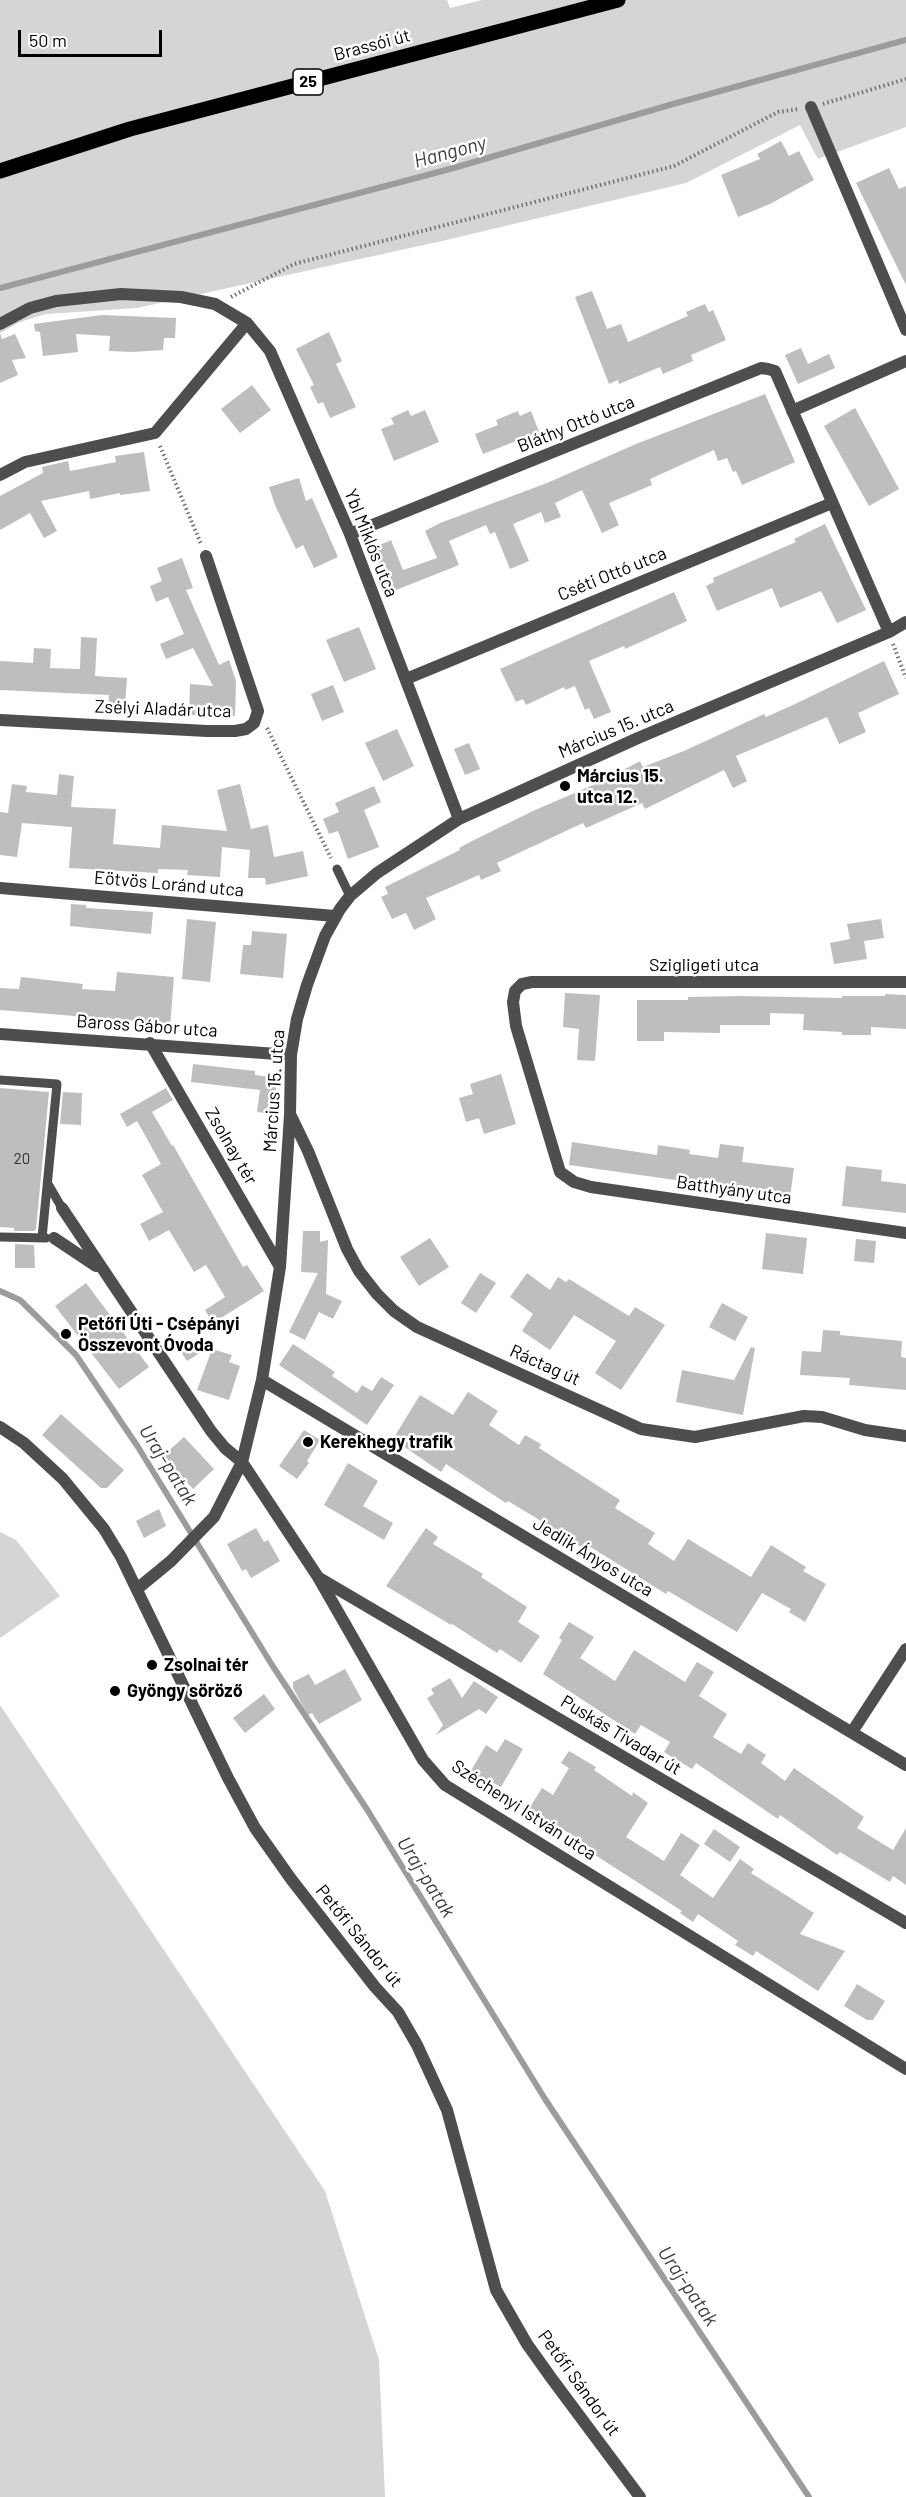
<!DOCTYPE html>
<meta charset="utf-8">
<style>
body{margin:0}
#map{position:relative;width:906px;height:2497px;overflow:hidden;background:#fff;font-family:Barlow,sans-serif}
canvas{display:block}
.scale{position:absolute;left:18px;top:30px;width:144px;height:27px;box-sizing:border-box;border:3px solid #000;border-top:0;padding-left:8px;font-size:18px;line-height:21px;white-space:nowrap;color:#000;-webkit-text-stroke:4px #fff;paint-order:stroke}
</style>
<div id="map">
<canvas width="906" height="2497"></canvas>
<div class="scale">50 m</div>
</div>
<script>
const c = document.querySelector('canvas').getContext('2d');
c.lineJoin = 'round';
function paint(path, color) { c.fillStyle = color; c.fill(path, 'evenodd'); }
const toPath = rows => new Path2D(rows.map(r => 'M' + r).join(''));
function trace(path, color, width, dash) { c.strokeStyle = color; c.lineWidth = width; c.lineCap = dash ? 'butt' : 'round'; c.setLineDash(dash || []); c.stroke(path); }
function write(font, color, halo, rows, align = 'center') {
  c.font = font + ' Barlow,sans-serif'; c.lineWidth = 5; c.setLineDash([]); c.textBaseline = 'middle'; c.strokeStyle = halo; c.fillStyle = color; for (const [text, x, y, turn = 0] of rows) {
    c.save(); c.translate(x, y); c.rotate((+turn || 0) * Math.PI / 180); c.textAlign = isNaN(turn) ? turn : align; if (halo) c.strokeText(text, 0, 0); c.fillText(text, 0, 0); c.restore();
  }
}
paint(toPath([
 [0,0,447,0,450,8,482,0,906,0,906,127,818,159,800,125,686,183,442,241,137,308,46,314,20,322,0,333],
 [0,1532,16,1540,60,1596,0,1638],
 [0,1705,325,2191,379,2360,385,2497,0,2497]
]), '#d5d5d5');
trace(toPath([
 [0,288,450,169,673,104,906,40],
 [0,1291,20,1300,76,1355,138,1447,272,1665,368,1811,545,2099,809,2497]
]), '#9c9c9c', 6);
paint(toPath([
 [781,141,789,156,799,151,814,180,770,204,738,217,721,175,760,159,757,154],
 [889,168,899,189,906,186,906,285,856,183],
 [592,291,607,329,621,324,628,342,688,316,686,312,705,304,709,312,713,310,726,340,691,355,693,361,663,374,660,367,619,384,618,380,609,384,575,297],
 [102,315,176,318,175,338,164,338,163,350,132,352,109,351,110,336,76,334,78,352,43,356,40,332,35,331,34,324],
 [329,332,342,361,336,364,356,407,330,418,323,402,318,404,310,387,314,385,296,349],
 [0,333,2,339,15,334,26,358,12,360,18,375,0,383],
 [801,348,808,364,829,354,835,368,798,384,785,355],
 [252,385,271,410,240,433,221,409],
 [765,394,795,462,742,485,736,471,733,472,727,458,718,461,714,450,650,479,652,485,609,503,619,525,602,533,582,490,555,503,561,517,545,523,541,512,513,524,529,561,510,569,495,532,490,534,486,525,449,541,459,565,391,592,373,548,391,540,403,570,437,558,425,531,440,523,547,483,636,444],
 [855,408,899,489,869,506,824,426],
 [408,410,411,416,425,410,439,442,394,461,381,429,394,424,391,418],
 [518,411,520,416,531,411,539,432,483,454,475,434,498,425,496,420],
 [144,452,150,491,120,495,120,493,90,499,89,491,41,501,57,531,44,538,30,513,0,530,0,496,43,473,42,467,68,461,70,471,116,462,115,456],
 [299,478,306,501,312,498,338,557,314,568,303,545,296,549,275,505,269,487],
 [825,524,866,610,837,623,821,591,780,608,772,588,717,611,706,586,714,582,713,578,796,542,794,539],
 [182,558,193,588,186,590,219,665,229,660,236,681,235,716,189,715,190,684,213,686,193,648,166,659,160,644,184,634,168,597,156,602,150,586,162,581,157,568],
 [674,592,687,621,625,649,624,646,589,661,611,712,594,719,589,708,585,710,575,686,565,690,564,687,526,705,523,699,516,702,500,669],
 [359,627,376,669,344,682,326,640],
 [81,637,97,638,95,676,127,678,125,706,108,705,109,695,0,690,0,661,33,663,34,648,51,649,50,668,80,669],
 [884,661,899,694,858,713,866,732,839,744,827,717,818,721,736,756,747,781,733,788,724,770,645,809,642,803,586,828,583,823,497,863,501,871,481,880,479,875,426,898,436,919,414,930,406,913,392,919,381,897,388,894,385,887,460,850,459,848,472,841,535,810,626,771,625,769,640,761,643,767,684,751,764,714,766,717,793,705],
 [333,685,344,712,322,721,311,694],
 [397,729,414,766,383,781,365,743],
 [469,743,480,769,465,775,454,749],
 [59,774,74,776,71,807,116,809,113,844,160,848,162,825,227,831,217,790,240,784,251,829,268,825,274,857,303,851,308,876,266,885,265,878,248,878,250,850,222,847,220,877,187,875,188,870,158,869,158,873,69,868,72,827,22,823,17,857,0,855,0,812,8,813,12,784,27,786,26,792,57,795],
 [374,786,381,802,364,810,379,847,348,859,338,831,329,834,323,819,339,812,335,803],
 [71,904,86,905,86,908,153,912,151,934,70,926],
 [187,919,216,922,210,982,182,979],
 [881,919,884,938,864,941,867,959,834,964,830,943,850,939,847,924],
 [252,931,287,934,283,978,240,974,243,945,251,945],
 [117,972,174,977,170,1027,138,1024,138,1021,0,1010,0,988,19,989,21,977,83,984,82,989,115,991],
 [565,993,600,995,595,1061,577,1060,579,1029,563,1027],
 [885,994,906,995,906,1029,871,1027,871,1035,842,1035,842,1032,803,1030,804,1014,770,1013,770,1025,720,1025,720,1033,664,1032,664,1041,637,1041,637,1000,688,1000,688,997,739,996,842,998,842,996,885,996],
 [193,1064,255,1071,255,1075,277,1078,273,1114,257,1112,260,1090,191,1082],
 [501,1074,516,1124,484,1134,479,1118,466,1122,459,1098,473,1094,470,1084],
 [0,1088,49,1092,36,1229,34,1231,14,1231,14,1228,0,1227],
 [166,1088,173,1100,152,1112,172,1146,173,1145,243,1267,247,1265,264,1291,213,1323,205,1310,225,1297,206,1265,194,1272,169,1230,149,1241,140,1224,163,1212,142,1175,161,1164,137,1121,127,1127,120,1114],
 [63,1092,82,1093,81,1125,60,1124],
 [572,1142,657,1155,658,1145,690,1150,689,1154,718,1158,720,1144,744,1147,742,1162,794,1168,790,1197,703,1188,704,1184,569,1165],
 [846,1166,882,1170,881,1181,906,1184,906,1213,842,1206],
 [303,1231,320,1231,320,1242,328,1240,326,1294,342,1301,333,1319,319,1312,305,1340,289,1332,318,1273,301,1272],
 [766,1233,807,1238,803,1274,762,1269],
 [430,1238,449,1267,419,1286,400,1257],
 [856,1239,876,1241,874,1263,854,1261],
 [15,1244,34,1245,35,1268,15,1268],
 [480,1273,496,1283,476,1313,461,1303],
 [527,1273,550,1290,558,1277,566,1282,569,1279,629,1316,635,1307,665,1325,621,1390,595,1373,616,1341,574,1315,550,1350,522,1331,533,1314,510,1297],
 [86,1283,149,1367,119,1389,55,1306],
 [722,1303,748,1317,735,1341,709,1327],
 [823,1330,840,1331,840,1335,902,1341,901,1357,906,1358,906,1390,849,1385,850,1378,800,1375,802,1351,821,1352],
 [187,1341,208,1348,187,1361,178,1347],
 [293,1344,335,1372,332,1376,357,1393,362,1385,372,1391,381,1377,394,1385,367,1425,279,1365],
 [751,1347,755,1348,743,1415,676,1402,682,1370,734,1380],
 [212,1349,232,1355,229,1362,240,1366,229,1400,197,1390],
 [468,1392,498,1411,489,1425,519,1445,525,1435,541,1444,539,1448,620,1500,615,1508,655,1533,648,1544,674,1561,688,1539,751,1577,771,1545,806,1567,803,1571,826,1584,805,1622,789,1612,791,1609,762,1593,737,1632,668,1591,666,1594,589,1546,587,1551,556,1530,508,1501,506,1503,446,1464,441,1472,393,1439,420,1395,453,1415],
 [61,1414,124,1470,107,1488,101,1488,42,1435],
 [304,1430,320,1440,307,1461,309,1463,297,1479,279,1466],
 [184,1437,214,1469,193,1489,163,1456],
 [348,1463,378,1481,363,1506,393,1523,384,1540,324,1505],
 [159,1509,166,1526,144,1538,136,1521],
 [256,1528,264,1542,268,1540,280,1561,251,1578,246,1569,242,1571,227,1544],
 [426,1528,438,1537,433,1544,483,1574,481,1577,527,1607,518,1622,540,1636,521,1663,500,1649,497,1653,452,1624,451,1625,386,1586],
 [569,1622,594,1637,580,1658,615,1681,634,1650,685,1682,697,1662,714,1672,699,1696,727,1714,713,1737,741,1754,748,1743,766,1755,761,1763,785,1781,794,1768,864,1817,857,1828,893,1850,906,1828,906,1885,893,1876,890,1882,840,1852,837,1855,780,1815,778,1819,696,1763,692,1769,664,1752,670,1742,641,1725,635,1734,543,1674,562,1640,559,1638],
 [345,1669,362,1700,319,1724,312,1713,308,1715,293,1688,293,1682,309,1674,315,1685],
 [450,1678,462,1698,474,1681,498,1697,486,1714,479,1709,436,1735,443,1725,427,1698,434,1694,431,1689],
 [264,1694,275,1709,245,1733,233,1718],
 [505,1739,523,1749,501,1787,490,1781,487,1785,469,1774,486,1745,497,1752],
 [569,1751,596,1767,594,1770,632,1796,633,1792,648,1803,626,1837,664,1861,681,1833,700,1845,680,1875,713,1898,740,1859,754,1869,751,1873,814,1913,800,1934,845,1951,818,1991,756,1951,753,1956,735,1945,738,1941,698,1914,693,1922,680,1913,682,1911,592,1853,594,1850,558,1826,556,1830,527,1812,542,1788,553,1795,569,1768,561,1763],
 [714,1829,740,1847,730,1862,704,1844],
 [857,1984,885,2001,873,2020,867,2020,844,2006]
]), '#bebebe');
trace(toPath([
 [823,104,906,79],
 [231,297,294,264,674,166,778,112,799,109],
 [160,446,201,544],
 [893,644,906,678],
 [267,728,331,858]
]), '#707070', 4, [1.5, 3]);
trace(toPath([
 [337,869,350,896],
 [0,1080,57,1084,42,1238],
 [48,1184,62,1208],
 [0,1237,46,1238]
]), '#4e4e4e', 9);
trace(toPath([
 [811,107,906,330],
 [0,324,30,308,56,301,121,294,181,297,215,304,247,323,270,351,350,534,459,819],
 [792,411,906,361],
 [0,475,25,462,155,433,247,323],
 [350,534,761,368,768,369,775,371,889,632],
 [406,679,832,503],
 [0,720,207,731,235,731,246,729,254,723,258,711,206,556],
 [0,888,335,916],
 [906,982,532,982,522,984,515,991,513,1002,516,1026,560,1172,574,1182,591,1187,906,1233],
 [0,1034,291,1055],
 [150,1043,280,1267],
 [291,1116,308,1151,347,1249,359,1271,377,1294,394,1311,417,1327,641,1429,695,1437,804,1416,822,1417,865,1430,906,1436],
 [62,1208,211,1431,225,1448,242,1462,318,1577,423,1760,445,1785,906,2069],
 [54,1238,96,1266],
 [262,1380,906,1765],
 [319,1578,906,1923],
 [137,1589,171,1561,214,1517,242,1462,262,1380,280,1267,290,1115,291,1055,297,1019,307,985,325,936,340,909,350,896,377,873,459,819,638,738,889,632,906,622],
 [852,1732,906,1649]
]), '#4e4e4e', 12);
trace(toPath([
 [0,1427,24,1443,63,1479,104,1529,121,1557,228,1778,255,1828,291,1879,375,1987,398,2012,417,2045,447,2110,496,2290,527,2344,552,2379,640,2497]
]), '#4e4e4e', 12);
trace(toPath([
 [0,171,130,129,618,0]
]), '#000', 15);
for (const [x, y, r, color] of [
 [565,786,6,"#000"],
 [66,1334,6,"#000"],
 [308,1442,6,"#000"],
 [152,1665,6,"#000"],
 [115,1691,6,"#000"]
]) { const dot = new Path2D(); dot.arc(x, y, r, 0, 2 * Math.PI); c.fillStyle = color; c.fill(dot); trace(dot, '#fff', 2); }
write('15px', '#303030', null, [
 ["20",22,1159]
]);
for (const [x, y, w] of [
 [308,82,30]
]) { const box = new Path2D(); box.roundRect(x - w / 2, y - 13, w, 26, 4.5); c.fillStyle = '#fff'; c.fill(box); trace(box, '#000', 1.5); }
write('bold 16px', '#000', null, [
 ["25",308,82]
]);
write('18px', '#000', '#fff', [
 ["Brassói út",372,45,-15],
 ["Bláthy Ottó utca",576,424,-22],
 ["Ybl Miklós utca",371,543,68],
 ["Cséti Ottó utca",612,574,-22],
 ["Zsélyi Aladár utca",163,709,2],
 ["Március 15. utca",616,729,-23],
 ["Eötvös Loránd utca",169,884,5],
 ["Szigligeti utca",704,965],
 ["Baross Gábor utca",147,1026,4],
 ["Március 15. utca",274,1091,-86],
 ["Zsolnay tér",231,1146,60],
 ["Batthyány utca",734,1190,8],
 ["Ráctag út",545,1365,24],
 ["Jedlik Ányos utca",593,1557,31],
 ["Puskás Tivadar út",621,1735,31],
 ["Széchenyi István utca",524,1810,33],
 ["Petőfi Sándor út",359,1936,51],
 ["Petőfi Sándor út",579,2383,54]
]);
write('bold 18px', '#000', '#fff', [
 ["Március 15.",577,776],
 ["utca 12.",577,797],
 ["Petőfi Úti - Csépányi",78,1324],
 ["Összevont Óvoda",78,1345],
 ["Kerekhegy trafik",320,1442],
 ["Zsolnai tér",164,1665],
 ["Gyöngy söröző",127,1691]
], 'left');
write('italic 20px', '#3d3d3d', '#fff', [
 ["Hangony",450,152,-15],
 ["Uraj-patak",168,1465,58],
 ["Uraj-patak",426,1877,58],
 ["Uraj-patak",688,2286,56]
]);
</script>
